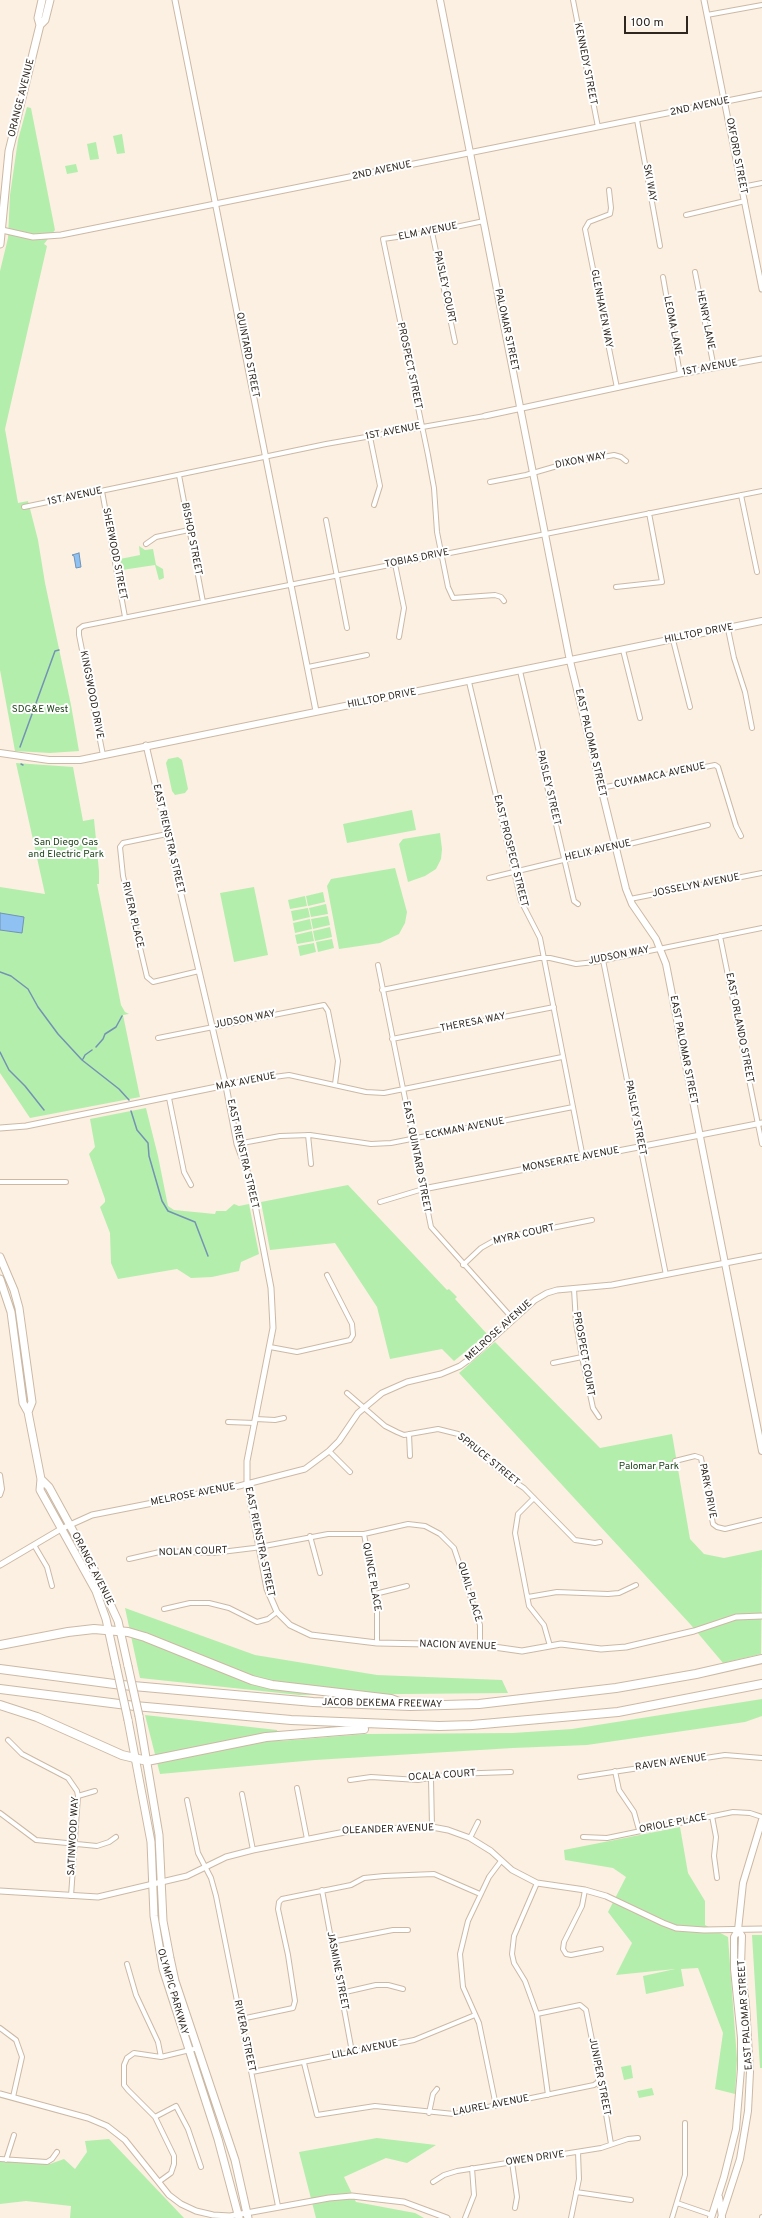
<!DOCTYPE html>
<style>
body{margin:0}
#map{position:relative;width:762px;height:2218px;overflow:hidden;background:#fcf0e3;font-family:Overpass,sans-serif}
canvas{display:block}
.scale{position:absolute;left:624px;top:16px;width:64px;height:18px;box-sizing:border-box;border:2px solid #2e271f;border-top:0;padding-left:5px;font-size:12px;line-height:14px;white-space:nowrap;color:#2e271f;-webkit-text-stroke:3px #fff;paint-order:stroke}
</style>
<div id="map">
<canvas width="762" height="2218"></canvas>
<div class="scale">100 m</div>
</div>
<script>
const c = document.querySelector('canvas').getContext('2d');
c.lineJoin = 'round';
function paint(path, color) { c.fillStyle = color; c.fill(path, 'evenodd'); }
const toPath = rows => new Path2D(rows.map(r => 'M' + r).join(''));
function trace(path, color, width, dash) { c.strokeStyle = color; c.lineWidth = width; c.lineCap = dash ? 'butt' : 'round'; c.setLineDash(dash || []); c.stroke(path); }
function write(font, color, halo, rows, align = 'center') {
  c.font = font + ' Overpass,sans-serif'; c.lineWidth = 4; c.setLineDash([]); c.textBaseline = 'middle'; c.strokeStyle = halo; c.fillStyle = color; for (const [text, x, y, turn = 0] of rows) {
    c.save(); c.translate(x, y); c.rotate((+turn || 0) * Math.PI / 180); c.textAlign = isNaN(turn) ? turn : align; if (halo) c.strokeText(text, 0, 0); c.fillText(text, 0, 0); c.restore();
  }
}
paint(toPath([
 [27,107,31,108,55,230,44,244,47,246,5,429,18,503,28,501,38,540,45,583,71,705,79,751,50,753,15,751,0,670,0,271,8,238,10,195,18,140],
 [122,134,125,153,117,154,113,136],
 [96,142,99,159,90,160,87,144],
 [76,164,78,172,67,174,65,166],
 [139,546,145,550,153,549,156,565,163,569,164,578,159,580,155,565,122,570,120,559,140,555],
 [178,757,182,760,188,789,185,793,175,795,172,791,166,763,168,759],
 [16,763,73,767,83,821,94,819,99,871,99,884,97,884,121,1005,125,1012,129,1014,123,1015,140,1097,30,1118,0,1073,0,887,45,894],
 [412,810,416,830,347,843,343,824],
 [440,833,442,849,441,859,436,869,425,876,408,882,399,844,403,839],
 [395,868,407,912,405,923,399,934,380,943,339,949,327,886,331,879],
 [254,887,268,955,234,962,220,893],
 [323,892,325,902,308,906,306,896],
 [305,896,307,906,290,909,288,900],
 [326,904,328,914,311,917,309,908],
 [308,908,310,917,293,921,291,911],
 [328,916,330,925,313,929,311,919],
 [310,919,312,929,295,933,293,923],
 [330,927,332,937,315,941,313,931],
 [312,931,314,941,297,944,295,935],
 [332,939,334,948,318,952,316,942],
 [314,943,316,952,300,956,298,946],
 [146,1108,158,1156,168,1206,174,1210,215,1214,216,1211,226,1211,234,1204,239,1206,249,1204,259,1254,241,1262,239,1271,212,1277,191,1278,177,1269,118,1279,111,1263,110,1233,100,1207,105,1202,105,1199,89,1154,95,1147,90,1119],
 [348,1185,447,1290,449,1289,457,1297,455,1299,487,1334,454,1361,442,1349,390,1359,377,1307,335,1243,270,1250,261,1202],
 [495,1342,600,1448,672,1434,690,1539,704,1554,724,1558,762,1550,761,1654,723,1663,691,1625,459,1373],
 [125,1608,255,1655,377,1675,502,1680,508,1693,299,1695,140,1678],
 [762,1699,762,1716,745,1722,587,1745,513,1748,315,1760,160,1774,145,1715,277,1730,280,1741,365,1734,513,1733,572,1729],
 [680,1827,688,1873,705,1901,705,1925,728,1937,737,2059,735,2094,715,2089,723,2033,698,1968,681,1969,684,1986,646,1994,643,1976,675,1969,616,1975,632,1943,608,1912,626,1877,613,1868,565,1860,564,1850],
 [752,1935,762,1935,762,2068,760,2068],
 [631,2065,633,2078,624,2080,621,2067],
 [652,2088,654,2095,639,2098,637,2091],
 [377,2138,436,2145,407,2163,386,2158,344,2177,356,2202,415,2213,424,2218,316,2218,299,2152],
 [109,2139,184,2218,70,2218,71,2206,26,2201,0,2204,0,2161,50,2164,64,2159,75,2169,87,2152,85,2141]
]), '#b4eeac');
const water = toPath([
 [79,553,81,567,76,568,74,556,72,555,79,553],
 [0,913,24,917,22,933,0,930,0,913]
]);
paint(water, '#8fc1f3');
trace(water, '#7293b3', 1);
trace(toPath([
 [20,747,55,651,59,650],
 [21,764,23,765],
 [0,972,11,976,28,989,38,1007,58,1034,82,1060,119,1089,129,1100],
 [96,1047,103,1039,105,1034,116,1027,122,1016],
 [0,1052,9,1070,25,1086,44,1110],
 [83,1059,85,1055,92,1050],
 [131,1111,137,1130,148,1143,149,1156,162,1201,168,1211,195,1222,208,1256]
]), '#7293b3', 1.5);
const minor = toPath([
 [573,0,598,127],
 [707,15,762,5],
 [637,120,660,246],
 [742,187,762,183],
 [609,190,611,208,610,214,589,222,585,229,617,388],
 [686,215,745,201],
 [484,221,432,232,383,239,428,455,434,488,437,532,448,587,453,598,495,595,501,597,504,601],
 [432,232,455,342],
 [695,272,714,368],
 [663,277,680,374],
 [370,437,380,486,374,505],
 [179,475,203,602],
 [490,482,526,475,564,464,614,455,621,457,626,461],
 [102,491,125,617],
 [741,495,757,572],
 [24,507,326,444,485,416],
 [326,520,347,628],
 [146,544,156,537,189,530],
 [395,564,404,608,399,637],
 [616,587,662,582,649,513],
 [728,629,734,658,745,692,752,728],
 [673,640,690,707],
 [623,650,640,718],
 [308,667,367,655],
 [520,671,574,901,578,904],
 [469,682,521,901,540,938,583,1158],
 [103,755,79,635,79,629,83,626,762,491],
 [601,788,715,765,718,767,736,826,741,836],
 [167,834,123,843,120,847,123,876,147,977,153,982,199,971],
 [489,878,708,825],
 [630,899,762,873],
 [720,936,762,1144],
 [603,960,666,1275],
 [378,965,431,1227,513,1319],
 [382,990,539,958,550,958,576,964,595,962,762,928],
 [158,1038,324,1005,328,1011,338,1061,335,1084],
 [392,1039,554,1007],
 [251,1080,289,1075,366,1092,384,1093,562,1057],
 [169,1098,184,1172,191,1185],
 [308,1135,311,1164],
 [237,1144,280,1136,310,1135,371,1144,391,1143,573,1107],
 [0,1182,66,1182],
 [380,1202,423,1189],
 [463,1265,481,1248,497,1239,592,1220],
 [574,1289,576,1323,582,1357,593,1408,599,1417],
 [270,1347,297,1352,350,1340,353,1335,352,1324,327,1275],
 [553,1363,582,1357],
 [347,1393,385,1426,397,1432,404,1435,438,1429,458,1434,506,1476,524,1488,575,1540,595,1543,600,1542],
 [256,1419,275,1420,284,1418],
 [228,1422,255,1423],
 [409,1434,410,1456],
 [329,1451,350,1472],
 [675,1461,695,1456,701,1458,713,1524,717,1527,725,1529,762,1520],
 [0,1475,2,1489,0,1495],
 [534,1498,518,1514,515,1533,529,1606,544,1625,550,1646],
 [364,1534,377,1605,377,1643],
 [310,1536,320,1573],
 [34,1545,47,1567,52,1586],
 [129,1559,164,1551,213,1553,254,1548,328,1534,364,1534,408,1524,425,1526,440,1534,454,1548,480,1625,480,1645],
 [375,1594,407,1586],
 [528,1597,557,1592,608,1594,619,1593,636,1585],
 [164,1609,190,1603,209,1603,229,1608,257,1622,268,1619,277,1612],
 [8,1740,22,1754,68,1778,77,1791,78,1796,71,1896],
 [615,1771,619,1790,634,1812,639,1830],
 [580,1777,725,1755,762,1758],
 [431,1779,432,1827],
 [350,1780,371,1777,418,1780,451,1774,511,1772],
 [297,1788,307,1839],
 [242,1794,253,1850],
 [78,1796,95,1791],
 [187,1800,198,1853,211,1878,216,1896,278,2206],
 [0,1813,36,1840,97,1846,109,1842,116,1837],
 [712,1816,716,1837,714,1856,717,1878],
 [583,1837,607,1838,733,1812,750,1813,762,1817],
 [470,1838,478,1822],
 [537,1883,514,1936,512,1954,514,1963,525,1981,537,2014,548,2095],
 [322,1890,352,2052],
 [585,1890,582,1906,564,1942,563,1949,566,1954,571,1955,601,1949],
 [331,1942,393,1930,408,1930],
 [127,1964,136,1995,158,2042,161,2057],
 [341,1993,376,1985,388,1985,403,1989],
 [537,2014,580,2005,586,2010,599,2075,598,2082,602,2090,611,2144],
 [241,2019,293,2008,295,2001,288,1955,278,1909,279,1902,282,1899,351,1885,364,1878,384,1876,434,1874,480,1894],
 [0,2028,16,2040,22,2057,13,2097],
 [304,2063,317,2115,375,2106,454,2114,594,2085,598,2082],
 [252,2072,414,2040,475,2015],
 [496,2106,479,2023,463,1987,460,1954,468,1921,489,1877,501,1861],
 [429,2113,433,2094,437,2089],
 [155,2117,176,2106,188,2129,201,2167],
 [0,2159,47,2162,52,2159,57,2152],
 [6,2160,14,2135],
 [512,2162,517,2197,515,2208],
 [160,2181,171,2173,174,2164,174,2156,155,2117,128,2090,124,2085,124,2065,127,2058,134,2053,161,2057,198,2048],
 [433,2182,444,2175,457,2171,601,2148,628,2139,638,2138],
 [576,2192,631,2200],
 [677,2203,712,2215],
 [465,2218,474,2195,472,2168],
 [571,2218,579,2179,578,2152],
 [672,2218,685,2175,685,2123],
 [762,2218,762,2217]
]);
const tertiary = toPath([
 [175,0,316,711],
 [704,0,762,289],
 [2,230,33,237,61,235,762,94],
 [485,416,680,374,762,359],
 [146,745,226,1086,237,1144,250,1179,271,1288,273,1328,247,1461,247,1484,267,1589,277,1612,290,1625,311,1635,377,1643,480,1645,522,1651,561,1644,601,1649,626,1647,694,1631,736,1617,762,1616],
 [0,1128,26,1126,251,1080],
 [423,1189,762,1123],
 [0,1565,61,1529,92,1515,239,1486,305,1469,329,1451,339,1441,358,1413,382,1393,407,1382,441,1374,460,1366,471,1358,535,1300,547,1293,557,1290,612,1285,762,1256],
 [0,1891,98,1897,187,1876,226,1857,253,1850,355,1830,432,1827,448,1830,470,1838,491,1851,512,1870,537,1883,585,1890,606,1896,663,1923,676,1928,704,1930,762,1929],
 [0,2094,88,2118,107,2126,125,2140,169,2195,181,2204,196,2211,213,2215,230,2216,329,2198,352,2196,404,2202,447,2218]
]);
const secondary = toPath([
 [440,0,570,661,626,889,632,904,656,939,666,964,762,1451],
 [0,753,49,760,80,760,762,621],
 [719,2197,722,2217],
 [711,2218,724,2177,736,2129,741,2069,741,2038,734,1969,734,1937,738,1930,743,1883,762,1820],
 [721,2218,740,2159,748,2111,750,2072,746,2005,741,1966,742,1936,738,1930]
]);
const primary = toPath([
 [40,25,38,18,42,0],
 [0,244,9,151,40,25,45,20,50,0],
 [0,1257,14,1290,19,1308,32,1402,28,1412],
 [0,1279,11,1312,23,1403,28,1412,41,1479,40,1490,96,1591,106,1619,116,1665],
 [41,1479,49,1487,97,1575,118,1621,128,1666],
 [139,1716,159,1835,163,1921,170,1958,175,1981,235,2160,248,2218],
 [128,1720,151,1842,154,1916,163,1969,218,2139,239,2218]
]);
const motorway = toPath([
 [0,1645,68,1632,94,1629,128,1632,145,1637,252,1680,272,1685,391,1699,404,1704],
 [0,1669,122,1685,313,1702,410,1706,479,1704,616,1688,696,1674,762,1659],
 [0,1689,135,1706,291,1720,439,1726,472,1725,618,1712,762,1684],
 [0,1705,37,1717,122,1755,147,1761,266,1737,364,1729]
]);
trace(minor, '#ccb9a4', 6);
trace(tertiary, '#ccb9a4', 7);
trace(secondary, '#ccb9a4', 8);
trace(primary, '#ccb9a4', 9);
trace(motorway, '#ccb9a4', 10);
trace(minor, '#fff', 4);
trace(tertiary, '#fff', 5);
trace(secondary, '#fff', 6);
trace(primary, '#fff', 7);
trace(motorway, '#fff', 8);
const primaryBridge = toPath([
 [116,1665,128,1720],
 [128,1666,139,1716]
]);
trace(primaryBridge, '#ccb9a4', 9, []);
trace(primaryBridge, '#fff', 7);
write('10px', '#2e271f', '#fff', [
 ["KENNEDY STREET",585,64,79],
 ["ORANGE AVENUE",22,98,-76],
 ["2ND AVENUE",700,107,-12],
 ["OXFORD STREET",736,156,79],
 ["2ND AVENUE",382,171,-12],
 ["SKI WAY",649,183,80],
 ["ELM AVENUE",428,232,-11],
 ["PAISLEY COURT",444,287,78],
 ["GLENHAVEN WAY",601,309,79],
 ["HENRY LANE",705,320,79],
 ["LEOMA LANE",672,326,79],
 ["PALOMAR STREET",506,330,78],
 ["QUINTARD STREET",247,355,79],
 ["PROSPECT STREET",409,366,78],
 ["1ST AVENUE",710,368,-10],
 ["1ST AVENUE",393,432,-11],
 ["DIXON WAY",581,461,-11],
 ["1ST AVENUE",75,497,-12],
 ["BISHOP STREET",191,539,79],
 ["SHERWOOD STREET",114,554,79],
 ["TOBIAS DRIVE",417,559,-11],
 ["HILLTOP DRIVE",699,634,-11],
 ["KINGSWOOD DRIVE",91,695,79],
 ["HILLTOP DRIVE",382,699,-11],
 ["EAST PALOMAR STREET",590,743,77],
 ["CUYAMACA AVENUE",660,776,-12],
 ["PAISLEY STREET",548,788,77],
 ["EAST RIENSTRA STREET",168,839,77],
 ["EAST PROSPECT STREET",510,851,76],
 ["HELIX AVENUE",598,851,-13],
 ["JOSSELYN AVENUE",696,886,-11],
 ["RIVERA PLACE",132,915,77],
 ["JUDSON WAY",619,956,-11],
 ["JUDSON WAY",245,1020,-11],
 ["THERESA WAY",473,1023,-11],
 ["EAST ORLANDO STREET",739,1028,79],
 ["EAST PALOMAR STREET",683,1050,79],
 ["MAX AVENUE",246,1082,-11],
 ["PAISLEY STREET",635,1118,79],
 ["ECKMAN AVENUE",465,1129,-11],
 ["EAST RIENSTRA STREET",242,1154,77],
 ["EAST QUINTARD STREET",416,1157,79],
 ["MONSERATE AVENUE",571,1160,-11],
 ["MYRA COURT",524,1235,-13],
 ["MELROSE AVENUE",499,1331,-42],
 ["PROSPECT COURT",583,1354,80],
 ["SPRUCE STREET",488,1460,39],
 ["PARK DRIVE",707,1491,79],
 ["MELROSE AVENUE",193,1495,-11],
 ["EAST RIENSTRA STREET",259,1542,78],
 ["NOLAN COURT",193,1552,-2],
 ["ORANGE AVENUE",92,1569,63],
 ["QUINCE PLACE",371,1577,80],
 ["QUAIL PLACE",469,1592,73],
 ["NACION AVENUE",458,1646,2],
 ["JACOB DEKEMA FREEWAY",382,1704,1],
 ["RAVEN AVENUE",671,1763,-8],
 ["OCALA COURT",442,1776,-4],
 ["ORIOLE PLACE",673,1824,-11],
 ["OLEANDER AVENUE",388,1830,-2],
 ["SATINWOOD WAY",74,1836,-87],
 ["JASMINE STREET",337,1971,79],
 ["OLYMPIC PARKWAY",172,1992,74],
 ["EAST PALOMAR STREET",746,2015,-94],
 ["RIVERA STREET",244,2036,78],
 ["LILAC AVENUE",365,2050,-11],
 ["JUNIPER STREET",599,2077,79],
 ["LAUREL AVENUE",491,2106,-11],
 ["OWEN DRIVE",535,2159,-8]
]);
write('10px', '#173e12', '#fff', [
 ["SDG&E West",40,710],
 ["San Diego Gas",66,843],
 ["and Electric Park",66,855],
 ["Palomar Park",649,1467]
]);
</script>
